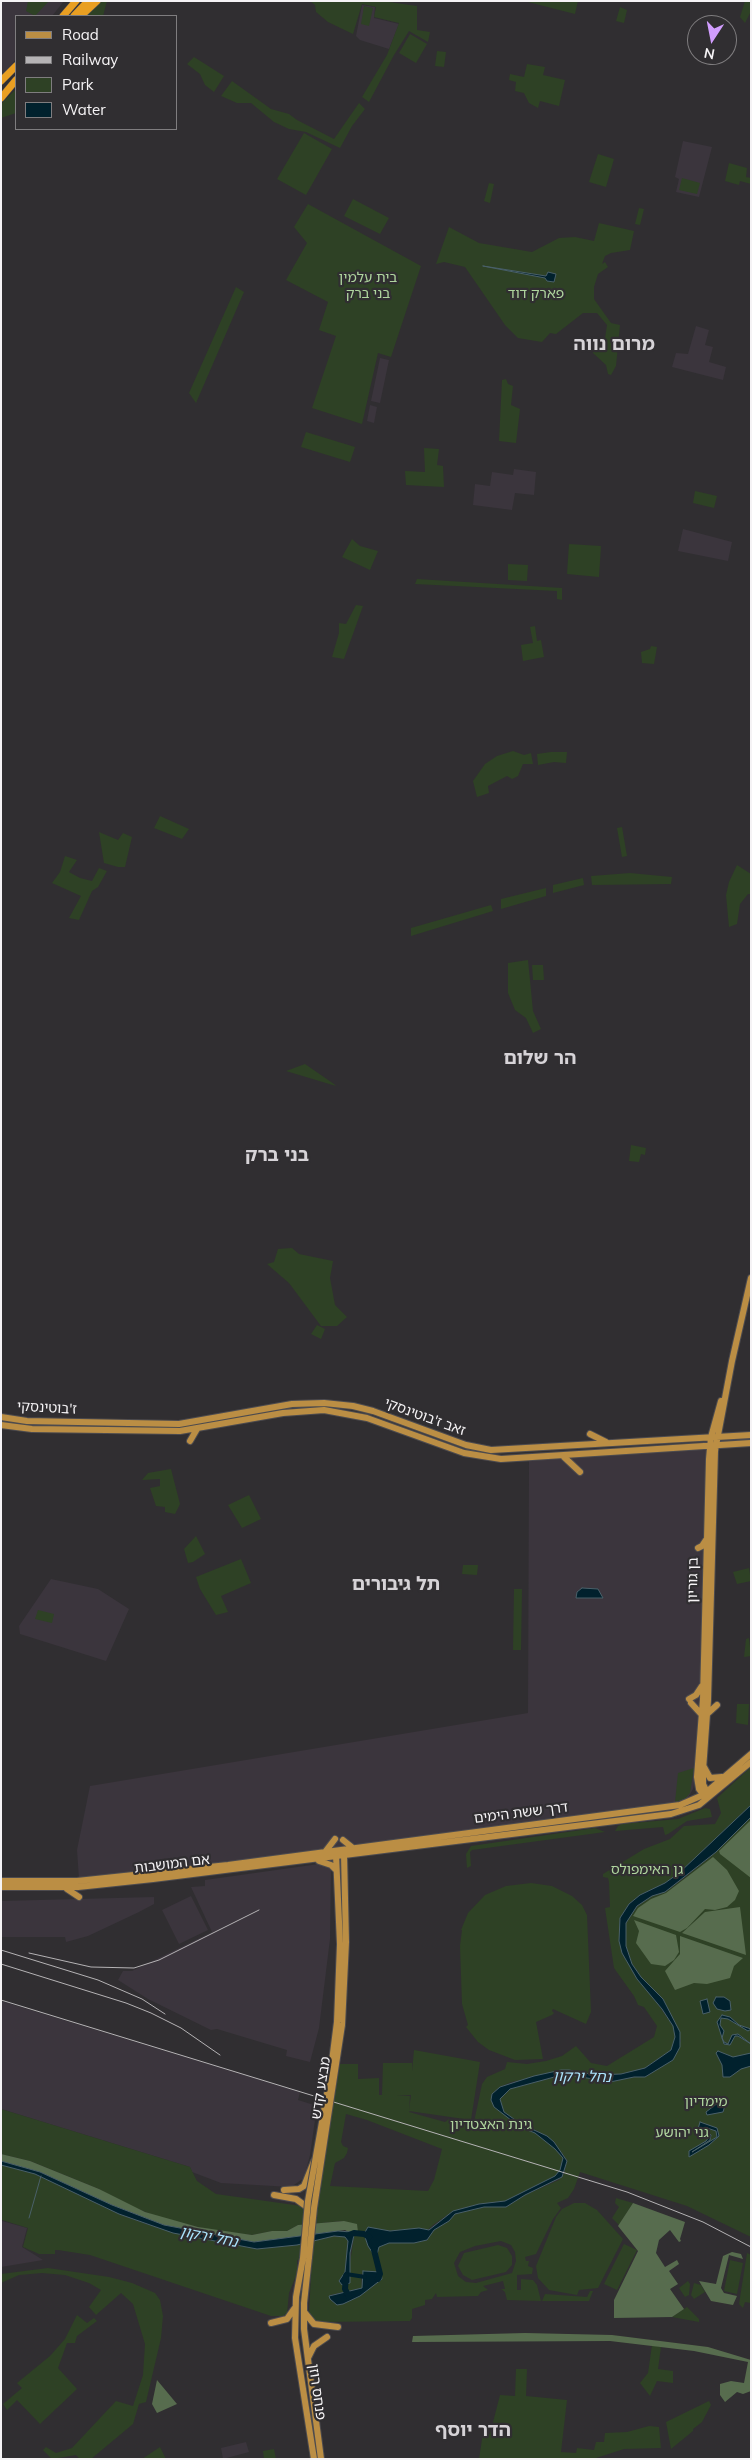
<!DOCTYPE html>
<meta charset="utf-8">
<style>
body{margin:0}
#map{position:relative;width:752px;height:2460px;overflow:hidden;background:#302e31;font-family:Mulish,sans-serif}
canvas{display:block}
.frame{position:absolute;inset:0;border:2px solid #f5f3f5;pointer-events:none}
.legend{position:absolute;left:15px;top:15px;width:162px;height:115px;box-sizing:border-box;background:#302e31;border:1px solid #7f7d7f;margin:0;padding:6px 9px;list-style:none;font-size:15px;color:#f5f3f5}
.legend li{display:flex;align-items:center;gap:10px;height:25px}
.legend b{width:25px;border:1px solid #7f7d7f}
.north{position:absolute;left:687px;top:15px;width:50px;height:50px;box-sizing:border-box;background:#302e31;border:1px solid #7f7d7f;border-radius:50%;rotate:191deg;font-size:14px;font-weight:700;line-height:20px;text-align:center;color:#f5f3f5}
.north::after{content:'';display:block;margin:auto;width:18px;height:22px;background:#d19dfe;clip-path:polygon(50% 0,100% 100%,50% 72%,0 100%)}
</style>
<div id="map">
<canvas width="752" height="2460"></canvas>
<div class="frame"></div>
<ul class="legend">
<li><b style="height:6px;background:#bb8e44"></b>Road</li>
<li><b style="height:6px;background:#b5b3b5"></b>Railway</li>
<li><b style="height:14px;background:#2e4125"></b>Park</li>
<li><b style="height:14px;background:#01212d"></b>Water</li>
</ul>
<div class="north">N</div>
</div>
<script>
const c = document.querySelector('canvas').getContext('2d');
c.lineJoin = 'round';
function paint(path, color) { c.fillStyle = color; c.fill(path, 'evenodd'); }
const toPath = rows => new Path2D(rows.map(r => 'M' + r).join(''));
function trace(path, color, width, dash) { c.strokeStyle = color; c.lineWidth = width; c.lineCap = dash ? 'butt' : 'round'; c.setLineDash(dash || []); c.stroke(path); }
function write(font, color, halo, rows, align = 'center') {
  c.font = font + ' Mulish,"Noto Sans Hebrew",sans-serif'; c.lineWidth = 4.5; c.setLineDash([]); c.textBaseline = 'middle'; c.strokeStyle = halo; c.fillStyle = color; for (const [text, x, y, turn = 0] of rows) {
    c.save(); c.translate(x, y); c.rotate((+turn || 0) * Math.PI / 180); c.textAlign = isNaN(turn) ? turn : align; if (halo) c.strokeText(text, 0, 0); c.fillText(text, 0, 0); c.restore();
  }
}
paint(toPath([
 [1,1,64,1,52,16,16,16,16,59,1,78],
 [362,5,375,7,374,18,399,24,389,49,360,40,356,36],
 [683,141,712,147,699,197,676,192,679,179,675,177],
 [696,326,709,330,705,345,713,347,709,362,726,367,723,380,672,367,676,353,688,354],
 [380,358,389,360,380,403,371,401],
 [370,405,377,407,374,423,367,421],
 [514,469,536,472,534,495,515,493,512,510,473,505,475,484,490,486,492,472,513,475],
 [683,529,732,542,728,561,678,551],
 [713,1446,696,1776,693,1789,686,1801,207,1865,79,1879,77,1850,90,1786,528,1713,529,1461],
 [51,1579,98,1589,129,1609,106,1661,20,1634,19,1626],
 [319,1864,331,1869,330,1939,319,2028,310,2062,286,2056,287,2050,217,2029,211,2030,148,1999,118,1980,123,1971,132,1971,212,1932,191,1887,205,1886,205,1880],
 [191,1896,208,1930,179,1944,162,1910],
 [154,1897,154,1904,139,1912,88,1936,66,1942,65,1937,1,1937,1,1901],
 [1,2001,300,2092,298,2100,317,2106,310,2155,304,2178,291,2187,221,2183,192,2172,190,2167,1,2109],
 [1,2214,2,2221,27,2228,22,2247,43,2260,1,2267],
 [246,2442,249,2452,223,2459,221,2448]
]), '#3b353d');
paint(toPath([
 [28,1,49,1,35,16,26,11],
 [101,1,107,1,103,16,85,16],
 [310,1,382,1,417,6,417,30,430,32,428,42,409,31,394,55,369,102,362,97,387,55,399,23,374,17,376,7,362,4,353,34,328,22,316,12,315,5],
 [524,1,578,1,575,14],
 [745,1,751,1,751,11,745,23,740,17],
 [364,6,373,8,369,26,361,24],
 [620,7,627,10,624,23,616,21],
 [410,34,427,44,416,63,399,53],
 [437,51,446,52,444,67,435,66],
 [194,57,224,76,214,92,205,85,200,74,187,64],
 [527,64,545,67,543,75,565,80,559,106,540,101,538,108,529,103,524,93,515,91,516,82,509,80,510,74,524,77],
 [232,81,271,109,289,114,297,120,334,139,359,103,365,109,352,126,340,148,306,132,289,129,274,122,251,103,237,103,221,96],
 [16,89,16,113,1,118,1,104],
 [304,133,332,149,306,195,277,179],
 [598,154,614,159,606,187,589,182],
 [729,163,747,168,746,177,751,178,751,184,740,181,739,185,725,181],
 [682,178,700,183,697,194,679,190],
 [489,183,494,184,490,203,484,201],
 [353,199,389,218,380,234,344,216],
 [308,204,421,266,391,357,378,353,362,424,312,408,336,336,319,330,328,302,286,280,307,243,294,227],
 [639,208,644,209,640,225,635,224],
 [599,223,634,231,630,250,611,253,605,256,602,264,605,262,608,267,598,274,594,287,594,299,611,323,620,325,616,366,611,375,608,374,606,365,593,353,594,345,604,345,607,325,597,313,583,313,556,334,550,333,542,342,518,338,505,325,465,267,444,262,436,264,449,227,479,243,532,252,559,238,575,237,594,241],
 [236,287,244,292,196,403,189,393],
 [506,379,508,384,513,386,511,405,520,409,516,443,499,441,502,380],
 [306,432,355,447,350,462,301,447],
 [424,448,439,449,437,465,443,466,444,487,406,485,405,471,425,472],
 [695,491,717,496,714,508,693,503],
 [352,539,360,546,378,551,370,570,342,557],
 [569,544,601,546,599,577,567,574],
 [508,564,528,565,527,581,508,580],
 [417,579,562,588,562,600,557,599,557,591,415,584],
 [356,605,363,606,344,659,332,657,339,633,339,623,346,624],
 [535,626,537,641,541,640,544,657,523,661,521,645,533,643,530,627],
 [651,646,657,647,654,664,642,663,641,652,650,649],
 [513,751,524,755,531,753,533,764,523,764,518,776,512,779,507,776,488,786,489,793,477,797,473,781,485,764,497,756],
 [551,752,567,752,566,763,554,762,538,765,537,754],
 [160,816,189,829,182,839,154,828],
 [622,827,627,856,622,857,617,828],
 [99,832,118,840,123,833,132,837,125,867,118,867,104,863],
 [65,856,77,860,69,872,80,878,92,881,99,868,107,871,98,887,92,891,79,920,69,918,81,896,52,883,60,872],
 [737,865,751,874,751,894,748,894,740,904,737,924,729,927,726,895,729,882],
 [630,873,672,877,671,884,592,885,591,876],
 [583,878,584,885,553,893,553,885],
 [546,888,546,896,501,909,501,899],
 [491,905,493,911,411,936,411,928],
 [528,960,533,1011,541,1029,533,1033,526,1018,515,1010,508,993,508,963],
 [532,965,543,965,544,980,533,980],
 [305,1064,334,1084,336,1086,286,1071],
 [631,1145,646,1148,645,1155,641,1154,639,1162,629,1161],
 [292,1248,299,1254,333,1261,330,1278,335,1305,347,1317,337,1326,321,1326,289,1283,267,1264,274,1262,278,1249],
 [317,1325,325,1329,321,1339,311,1334],
 [171,1469,180,1504,175,1514,165,1512,165,1507,156,1506,150,1488,160,1486,160,1479,142,1480,148,1473],
 [249,1495,261,1519,242,1528,228,1505],
 [196,1536,205,1554,193,1562,188,1563,184,1549],
 [241,1559,251,1583,221,1596,228,1612,216,1615,200,1589,196,1577],
 [463,1565,478,1565,477,1575,462,1574],
 [749,1568,751,1581,737,1584,733,1572],
 [514,1589,522,1589,521,1650,513,1650],
 [38,1610,54,1614,52,1623,35,1619],
 [749,1638,751,1656,744,1657,746,1639],
 [737,1704,749,1704,748,1725,736,1723],
 [751,1767,751,1805,679,1873,665,1883,640,1895,629,1904,620,1918,622,1953,673,2026,675,2037,671,2050,645,2068,621,2074,595,2075,569,2070,511,2082,500,2087,495,2091,491,2100,514,2122,520,2127,535,2133,555,2149,563,2158,560,2170,555,2176,505,2201,479,2204,450,2213,433,2225,414,2243,427,2240,434,2230,449,2221,455,2214,484,2207,506,2207,525,2195,559,2180,564,2174,567,2160,554,2142,536,2130,521,2124,504,2112,500,2099,510,2089,558,2076,570,2075,610,2082,634,2077,645,2077,652,2073,681,2041,663,1999,641,1977,632,1964,626,1946,626,1923,637,1906,652,1896,665,1892,683,1879,716,1852,751,1817,751,2237,687,2206,580,2172,574,2189,568,2198,557,2203,561,2208,553,2219,536,2254,525,2257,526,2261,529,2261,528,2266,533,2268,532,2274,517,2275,517,2290,521,2290,521,2279,533,2280,537,2285,541,2301,507,2300,505,2292,501,2289,505,2289,503,2281,483,2286,488,2290,481,2292,478,2296,437,2297,436,2293,432,2299,425,2300,425,2305,412,2309,412,2318,410,2321,319,2322,313,2321,309,2313,312,2258,297,2260,297,2273,289,2293,287,2313,283,2316,271,2316,90,2255,58,2250,55,2250,55,2254,39,2254,23,2247,28,2228,2,2220,1,2165,35,2174,119,2214,146,2224,199,2238,257,2249,297,2245,334,2236,345,2237,348,2241,345,2272,339,2281,349,2270,354,2236,344,2221,298,2225,287,2231,273,2231,252,2235,211,2230,158,2217,121,2202,99,2189,30,2161,1,2154,1,2109,190,2167,197,2181,216,2194,316,2208,340,2064,358,2064,358,2079,379,2078,379,2095,382,2095,383,2063,412,2063,412,2071,414,2050,480,2062,471,2120,409,2111,411,2095,397,2095,410,2096,409,2112,445,2122,449,2119,474,2122,482,2084,487,2077,505,2069,507,2062,527,2064,546,2061,562,2056,576,2046,591,2063,607,2066,654,2037,657,2026,644,2007,638,2005,634,1996,614,1968,605,1908,610,1907,609,1882,608,1878,603,1877,603,1874,644,1849,670,1839,684,1826,715,1824,721,1813,717,1798],
 [346,2114,367,2120,442,2149,434,2180,428,2191,330,2186,335,2163,344,2158,347,2153,348,2148,343,2146,341,2142],
 [501,2241,511,2245,515,2252,516,2261,512,2273,476,2283,466,2282,458,2276,454,2263,460,2252,475,2246],
 [381,2273,381,2279,360,2296,343,2304,333,2302,330,2299,330,2295,362,2288,361,2274],
 [694,1768,690,1793,685,1799,675,1802,678,1773],
 [705,1808,710,1809,712,1817,687,1821,668,1834,665,1835,663,1827,615,1831,618,1826,622,1824,678,1819],
 [595,1828,605,1832,472,1850,470,1852,471,1866,467,1868,466,1854,471,1846],
 [531,1883,552,1886,572,1896,582,1905,587,1915,591,2012,586,2024,553,2009,552,2011,554,2013,552,2015,536,2022,543,2059,515,2060,489,2050,478,2042,466,2027,468,2025,462,2004,460,1946,462,1930,461,1930,468,1913,485,1895,506,1886],
 [616,2198,633,2203,619,2225,612,2218,619,2207,615,2203],
 [574,2203,585,2203,597,2210,623,2239,598,2288,579,2290,577,2295,549,2290,538,2278,536,2266,556,2217,562,2209],
 [624,2244,637,2250,617,2290,604,2284],
 [498,2245,507,2248,512,2256,512,2265,506,2272,472,2280,463,2275,458,2266,464,2253],
 [747,2253,751,2255,751,2303,745,2302,743,2308,739,2304],
 [730,2260,743,2263,737,2294,724,2291],
 [48,2268,109,2277,132,2283,155,2293,160,2300,163,2316,161,2338,146,2402,139,2404,133,2424,91,2459,80,2459,76,2455,52,2459,43,2450,46,2447,56,2453,72,2448,116,2401,133,2406,143,2375,145,2344,133,2304,121,2293,96,2315,89,2307,101,2290,89,2283,65,2275,42,2273,19,2275,1,2283,1,2274],
 [688,2281,690,2284,689,2295,685,2297,679,2288],
 [694,2283,701,2285,705,2292,694,2299,691,2295],
 [590,2291,593,2291,589,2301,542,2301,545,2294,587,2297],
 [687,2307,699,2319,699,2322,672,2317],
 [77,2315,87,2323,94,2318,97,2321,77,2336,75,2343,67,2343,58,2368,77,2389,40,2424,17,2400,7,2410,3,2404,22,2388,17,2383,50,2356,65,2339],
 [652,2345,661,2347,658,2369,673,2371,673,2383,657,2381,650,2396,640,2383,648,2373],
 [516,2369,527,2369,526,2396,567,2400,561,2452,576,2453,577,2448,594,2450,596,2442,604,2442,605,2433,627,2432,649,2426,659,2427,661,2448,624,2449,593,2459,479,2459,483,2433,490,2434,500,2395,515,2396],
 [709,2401,711,2405,702,2422,693,2429,693,2431,671,2449,666,2422],
 [160,2447,166,2459,142,2459],
 [274,2449,276,2459,264,2459,263,2451]
]), '#2e4125');
paint(toPath([
 [751,1820,751,1878,720,1854,719,1851],
 [713,1857,727,1870,739,1891,735,1900,727,1907,715,1910,705,1909,687,1928,680,1932,633,1916,638,1908,651,1899,666,1893],
 [740,1907,746,1955,682,1933,705,1912],
 [634,1920,676,1935,679,1952,674,1960,665,1966,651,1964,636,1943,639,1931],
 [680,1936,743,1958,734,1966,730,1978,707,1984,694,1983,675,1990,665,1971,680,1954],
 [1,2154,30,2161,99,2189,145,2212,198,2227,252,2235,272,2231,287,2231,298,2225,344,2221,357,2224,358,2232,354,2235,345,2230,338,2231,254,2242,164,2225,112,2205,40,2172,1,2161],
 [633,2203,685,2222,680,2239,681,2241,679,2242,670,2230,659,2240,656,2253,665,2267,677,2260,679,2264,669,2271,678,2284,670,2289,684,2309,672,2317,614,2318,614,2300,638,2251,618,2226],
 [732,2252,741,2254,743,2259,729,2255,721,2288,724,2293,737,2296,733,2305,711,2301,699,2281,716,2284,723,2256],
 [525,2333,612,2335,708,2347,751,2360,751,2391,743,2394,737,2392,725,2402,720,2395,720,2384,731,2381,744,2383,748,2362,694,2351,610,2341,412,2342,413,2336],
 [157,2380,177,2404,157,2413,152,2404]
]), '#576c4e');
const water = toPath([
 [483,266,546,276,548,272,556,274,554,282,547,281,545,278,483,266],
 [582,1588,598,1589,603,1598,576,1598,577,1592,582,1588],
 [751,1805,751,1817,716,1852,665,1892,652,1896,637,1906,626,1923,626,1946,632,1964,641,1977,663,1999,680,2032,680,2047,673,2060,645,2077,634,2077,610,2082,570,2075,558,2076,510,2089,500,2099,504,2112,521,2124,547,2136,554,2142,567,2161,562,2177,525,2195,506,2207,484,2207,455,2214,449,2221,434,2230,427,2240,414,2243,389,2243,379,2247,376,2258,368,2246,364,2234,368,2227,390,2231,419,2228,429,2230,453,2211,479,2204,505,2201,555,2176,560,2170,563,2158,555,2149,535,2133,520,2127,494,2107,491,2100,492,2094,500,2087,534,2076,561,2070,569,2070,595,2075,621,2074,645,2068,671,2050,675,2037,673,2026,662,2009,637,1979,622,1953,619,1941,620,1918,629,1904,640,1895,665,1883,679,1873,751,1805],
 [716,1997,724,1997,730,2001,731,2010,725,2011,717,2009,713,2003,716,1997],
 [707,1999,710,2012,703,2014,700,2001,707,1999],
 [722,2015,730,2017,739,2025,751,2029,748,2031,728,2019,721,2018,720,2025,724,2031,722,2038,724,2042,728,2044,732,2035,738,2034,751,2044,738,2036,735,2036,730,2045,724,2044,717,2022,722,2015],
 [718,2051,733,2057,751,2053,751,2066,741,2069,730,2077,723,2077,722,2065,716,2053,718,2051],
 [723,2099,726,2102,723,2112,707,2115,706,2112,723,2099],
 [700,2122,717,2128,719,2136,709,2145,689,2157,689,2151,706,2141,710,2136,698,2129,700,2122],
 [707,2128,716,2131,717,2137,692,2152,710,2140,711,2135,707,2132,707,2128],
 [1,2161,40,2172,112,2205,164,2225,254,2242,338,2231,351,2232,354,2235,350,2253,350,2283,342,2285,339,2281,345,2272,348,2241,345,2237,334,2236,297,2245,257,2249,173,2233,119,2214,35,2174,1,2165,1,2161],
 [363,2271,381,2272,382,2279,360,2296,343,2304,337,2305,330,2299,329,2296,362,2288,363,2271]
]);
paint(water, '#01212d');
trace(water, '#4a6069', 1);
trace(toPath([
 [29,2218,41,2176]
]), '#4a6069', 1);
trace(toPath([
 [346,2274,365,2277]
]), '#01212d', 4);
trace(toPath([
 [349,2235,354,2233,364,2234,369,2237],
 [374,2250,380,2274,378,2279],
 [346,2276,345,2289,349,2297]
]), '#01212d', 6);
const major = toPath([
 [1,1417,27,1421,179,1424,292,1404,324,1403,353,1406,373,1411,466,1445,491,1450,751,1435],
 [1,1425,32,1429,180,1431,283,1413,324,1410,367,1418,464,1453,501,1459,751,1443],
 [590,1434,606,1442],
 [190,1441,197,1429],
 [564,1457,580,1472],
 [698,1548,702,1546,706,1540],
 [689,1699,696,1695,702,1686],
 [691,1703,702,1715],
 [707,1714,717,1705],
 [704,1767,710,1778,722,1777],
 [708,1794,703,1784,703,1770,708,1700,715,1451,732,1361,751,1278],
 [705,1797,699,1789,697,1777,703,1699,709,1459,711,1437,721,1401],
 [343,1840,353,1848],
 [325,1852,335,1839],
 [336,1855,340,1944,337,2022],
 [319,1861,331,1865,336,1870],
 [1,1881,77,1881,228,1865,680,1805,703,1795,751,1754],
 [1,1887,78,1887,153,1879,671,1814,699,1805,751,1762],
 [67,1889,79,1897],
 [342,2025,346,1942,344,1854],
 [284,2190,299,2189,304,2186,314,2161],
 [274,2195,296,2199,307,2207],
 [309,2257,304,2303,304,2329,321,2459],
 [303,2258,296,2297,295,2338,314,2459],
 [305,2313,314,2324,338,2327],
 [271,2323,287,2319,294,2309],
 [308,2358,314,2346,327,2337]
]);
const highway = toPath([
 [63,16,76,1],
 [74,16,88,1],
 [81,16,97,1],
 [1,81,16,66],
 [1,98,16,80]
]);
trace(major, '#4d4b4e', 8);
trace(highway, '#4d4b4e', 8);
trace(major, '#bb8e44', 6);
trace(highway, '#e99f22', 7);
trace(toPath([
 [1,1950,98,1980,142,1999,165,2014],
 [29,1953,91,1967,134,1968,159,1960,259,1910],
 [1,1964,126,2003,151,2013,181,2028,220,2055],
 [1,2000,627,2192,703,2222,751,2247]
]), '#b5b3b5', 1);
const majorBridge = toPath([
 [309,2257,314,2208,342,2025],
 [303,2258,308,2201,330,2077,337,2022]
]);
trace(majorBridge, '#4d4b4e', 8, []);
trace(majorBridge, '#bb8e44', 6);
write('14px', '#afd59e', '#302e31', [
 ["בית עלמין",368,278],
 ["בני ברק",368,294],
 ["פארק דוד",536,294],
 ["גן האימפולס",647,1870],
 ["מימדיון",706,2102],
 ["גינת האצטדיון",491,2125],
 ["גני יהושע",682,2133]
]);
write('14px', '#f5f3f5', '#302e31', [
 ["ז'בוטינסקי",47,1408,3],
 ["זאב ז'בוטינסקי",425,1417,20],
 ["בן גוריון",693,1580,-89],
 ["דרך ששת הימים",521,1813,-7],
 ["אם המושבות",172,1864,-7],
 ["מבצע קדש",321,2088,-81],
 ["פנחס רוזן",317,2392,82]
]);
write('italic 15px', '#aae3fc', '#302e31', [
 ["נחל ירקון",582,2077,1],
 ["נחל ירקון",209,2237,11]
]);
write('bold 19px', '#d6d3d7', '#302e31', [
 ["מרום נווה",614,344],
 ["הר שלום",540,1058],
 ["בני ברק",277,1155],
 ["תל גיבורים",396,1584],
 ["הדר יוסף",473,2430]
]);
</script>
